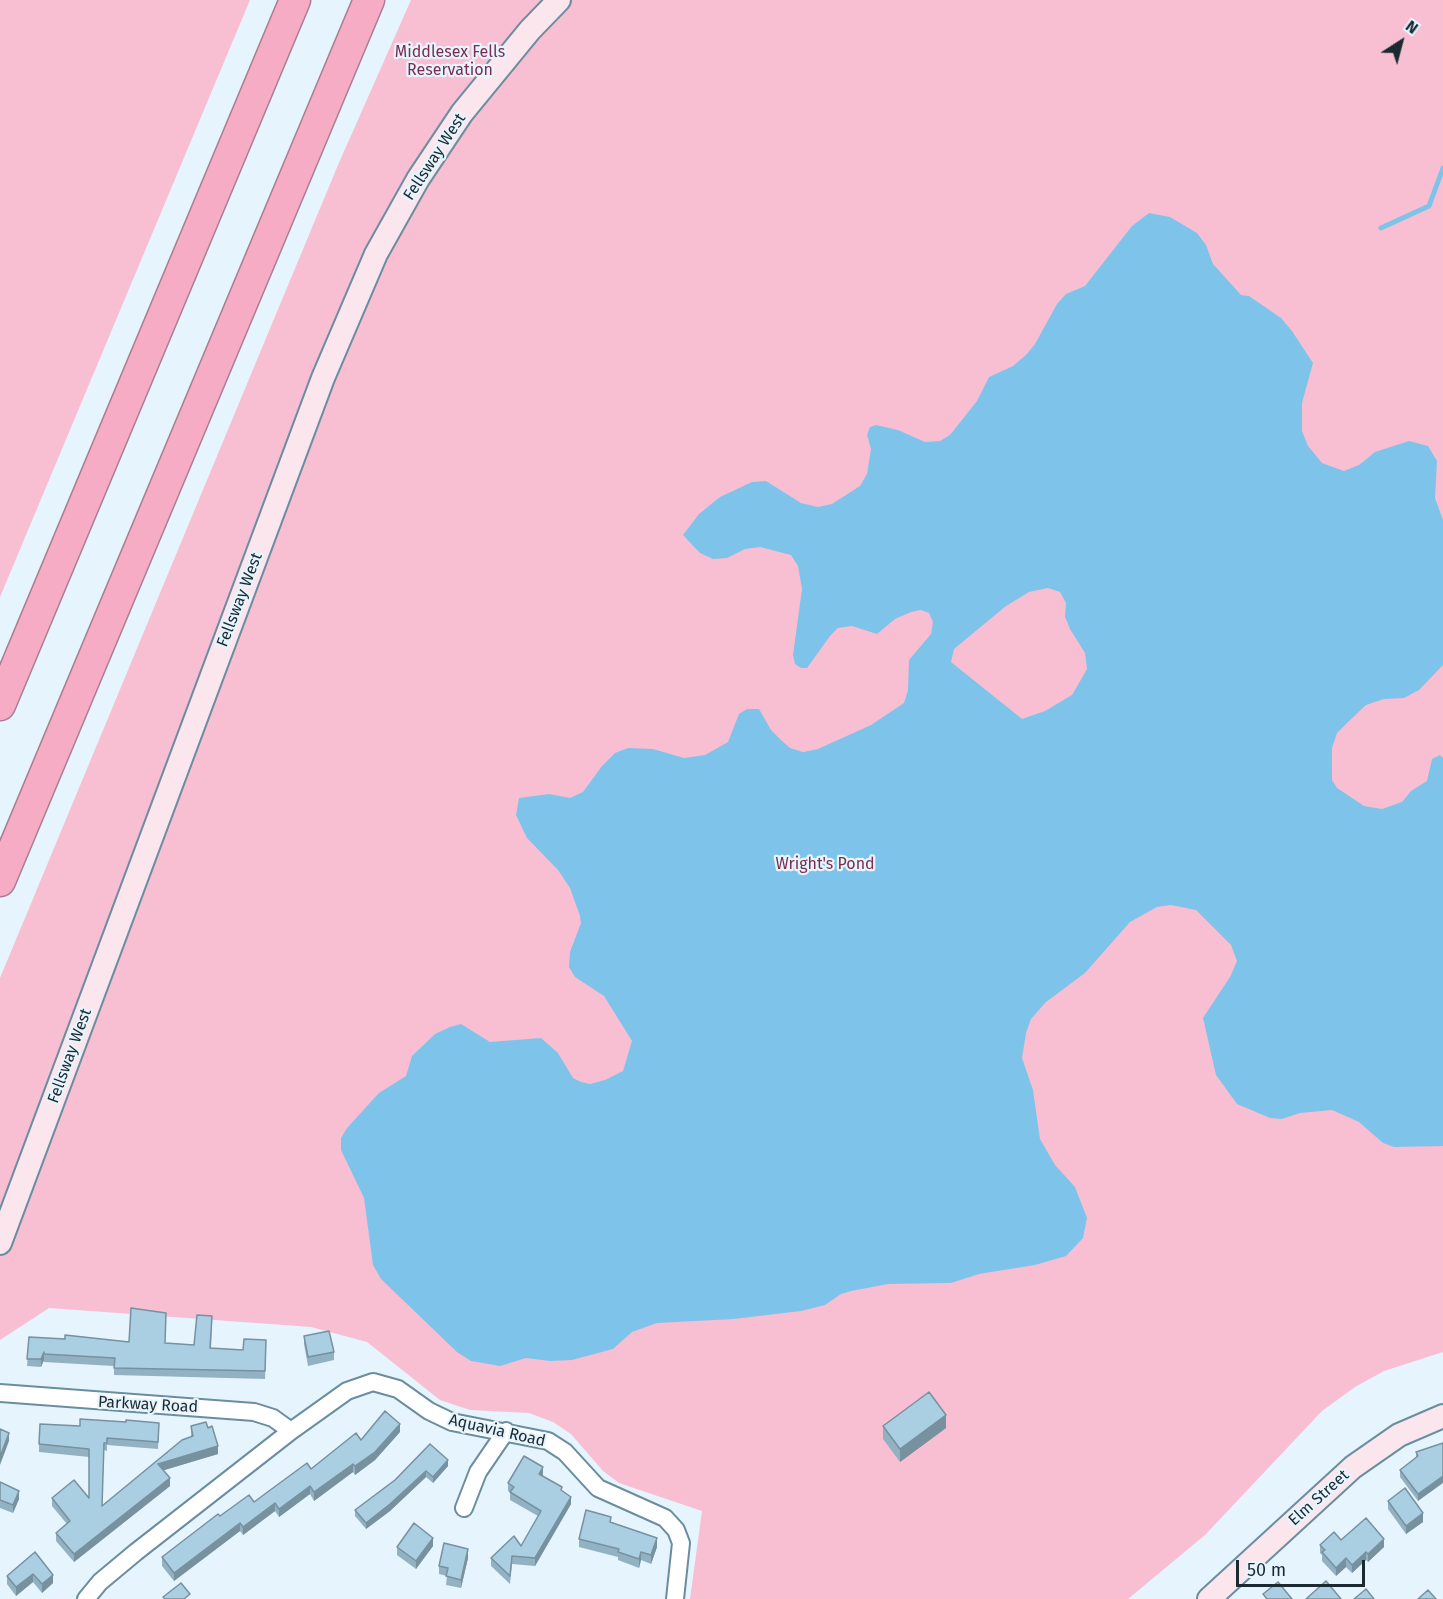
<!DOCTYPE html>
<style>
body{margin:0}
#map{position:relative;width:1443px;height:1599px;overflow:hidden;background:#e5f4fd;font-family:"Fira Sans",sans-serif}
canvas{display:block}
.north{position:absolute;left:1371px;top:12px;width:60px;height:60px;-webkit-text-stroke:4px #e5f4fd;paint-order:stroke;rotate:36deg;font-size:16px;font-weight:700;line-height:24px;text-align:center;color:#1b2931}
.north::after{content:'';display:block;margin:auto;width:21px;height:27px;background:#1b2931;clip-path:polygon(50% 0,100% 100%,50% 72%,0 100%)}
.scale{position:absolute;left:1236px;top:1560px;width:129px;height:27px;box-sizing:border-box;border:3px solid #1b2931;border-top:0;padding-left:8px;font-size:18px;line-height:21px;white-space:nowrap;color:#1b2931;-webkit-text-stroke:4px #e5f4fd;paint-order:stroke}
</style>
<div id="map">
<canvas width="1443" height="1599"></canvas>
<div class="north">N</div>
<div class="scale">50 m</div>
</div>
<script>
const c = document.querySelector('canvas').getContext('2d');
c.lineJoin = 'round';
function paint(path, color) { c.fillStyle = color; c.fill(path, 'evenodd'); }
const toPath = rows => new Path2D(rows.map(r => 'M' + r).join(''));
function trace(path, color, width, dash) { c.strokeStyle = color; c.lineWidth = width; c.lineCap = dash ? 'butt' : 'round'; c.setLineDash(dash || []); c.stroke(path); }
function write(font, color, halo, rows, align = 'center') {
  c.font = font + ' "Fira Sans",sans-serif'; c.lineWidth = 4.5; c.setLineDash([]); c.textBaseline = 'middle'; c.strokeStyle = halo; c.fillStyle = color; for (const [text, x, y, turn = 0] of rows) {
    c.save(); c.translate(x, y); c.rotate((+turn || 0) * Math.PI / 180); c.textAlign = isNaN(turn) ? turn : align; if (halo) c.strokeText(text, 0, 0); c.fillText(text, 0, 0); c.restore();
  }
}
paint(toPath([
 [0,0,250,0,0,597],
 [411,0,1443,0,1443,1352,1384,1371,1355,1387,1322,1411,1205,1535,1128,1599,690,1599,702,1511,619,1483,603,1471,571,1434,553,1422,529,1413,470,1410,440,1400,367,1342,311,1327,49,1308,0,1340,0,978,338,165]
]), '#f8bfd2');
paint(toPath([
 [1149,213,1170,217,1197,233,1206,245,1213,264,1241,295,1249,296,1281,318,1292,331,1313,363,1302,403,1302,431,1308,446,1322,463,1344,471,1359,465,1375,452,1409,441,1428,446,1437,461,1435,498,1443,520,1443,665,1419,690,1404,698,1384,699,1366,705,1347,723,1337,733,1332,748,1332,780,1337,788,1364,806,1382,809,1402,802,1411,791,1427,781,1432,759,1440,755,1443,758,1443,1146,1394,1147,1383,1143,1359,1122,1332,1110,1300,1113,1282,1119,1270,1118,1237,1104,1216,1075,1203,1018,1230,977,1237,961,1231,945,1196,910,1171,905,1157,907,1130,922,1085,973,1046,1002,1031,1019,1026,1033,1022,1058,1033,1090,1040,1139,1055,1165,1075,1187,1087,1218,1083,1238,1066,1256,1035,1265,979,1274,951,1283,888,1284,851,1291,841,1294,825,1305,801,1311,734,1319,657,1323,632,1332,613,1349,572,1360,550,1361,526,1358,500,1366,471,1361,457,1352,381,1279,373,1265,364,1198,341,1150,341,1138,347,1128,379,1093,406,1076,412,1056,435,1034,450,1027,461,1024,490,1042,541,1038,558,1053,573,1078,581,1082,590,1084,605,1080,623,1071,632,1041,604,996,575,977,569,967,570,952,581,923,580,916,570,888,558,870,527,838,516,815,519,798,549,794,570,798,583,792,602,766,615,753,628,748,653,749,684,758,705,755,728,742,739,714,747,709,759,709,771,730,781,740,790,748,803,752,818,749,871,725,904,703,908,690,909,660,931,634,933,622,929,613,921,610,911,612,895,619,877,634,852,626,838,628,830,636,807,668,801,668,795,664,793,655,802,589,798,566,791,555,760,547,745,549,727,558,713,559,700,553,683,535,699,514,720,497,752,482,766,481,801,503,818,507,832,504,860,486,867,474,871,449,867,435,870,427,876,425,898,430,925,442,940,441,950,435,977,401,989,377,1013,366,1026,355,1035,344,1057,304,1066,294,1085,286,1132,226],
 [1048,588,1060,592,1066,603,1065,617,1070,629,1085,653,1087,669,1072,695,1045,711,1022,719,951,662,954,649,1006,606,1029,592]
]), '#7ec4ea');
trace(toPath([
 [1381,228,1429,206,1443,168]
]), '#7ec4ea', 5);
const minor = toPath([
 [0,1393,254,1412,273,1418,291,1431],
 [464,1508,478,1472,506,1431],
 [86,1599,100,1582,136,1552,291,1431,347,1391,373,1382,398,1389,429,1411,452,1422,548,1441,565,1452,598,1488,665,1518,676,1530,681,1543,675,1599]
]);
const secondary = toPath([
 [0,1243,323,378,376,254,418,179,462,113,530,30,559,0],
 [1209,1599,1353,1467,1399,1435,1443,1416]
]);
const motorway = toPath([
 [0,705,295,0],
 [0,881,369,0]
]);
trace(minor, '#6a8da0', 20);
trace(secondary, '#6a8da0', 26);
trace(motorway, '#a97e91', 33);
trace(minor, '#fff', 16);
trace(secondary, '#fce6ed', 22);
trace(motorway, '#f5acc4', 30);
paint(toPath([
 [166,1321,165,1343,194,1345,212,1323,211,1348,243,1350,266,1340,265,1379,114,1375,114,1366,44,1362,44,1360,41,1367,27,1366,29,1337,129,1342],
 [304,1336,334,1352,334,1360,308,1366,304,1344],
 [126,1422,159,1431,158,1449,107,1445,107,1451,104,1450,102,1506,191,1437,191,1426,218,1454,164,1470,170,1486,74,1562,56,1541,56,1533,67,1524,52,1506,52,1498,89,1498,89,1457,39,1452,39,1444,80,1426],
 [883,1426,946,1428,900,1462,883,1439],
 [400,1432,375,1460,355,1475,353,1472,314,1501,310,1494,279,1517,275,1511,243,1535,240,1531,174,1581,162,1566,162,1557,220,1516,254,1502,311,1469],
 [1443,1443,1418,1501,1400,1477,1400,1470,1416,1458,1416,1452],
 [430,1444,448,1466,433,1483,426,1477,390,1511,366,1529,355,1516,355,1510,395,1480],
 [543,1475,543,1476,562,1491,571,1504,535,1566,512,1564,510,1584,491,1566,491,1558,521,1546,538,1516,510,1500,510,1492,508,1491,508,1483],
 [0,1482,19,1499,13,1513,0,1508],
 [1388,1501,1423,1522,1406,1534,1388,1509],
 [611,1522,657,1547,651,1564,641,1560,639,1568,618,1560,618,1557,579,1547,579,1539],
 [1341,1540,1384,1547,1368,1562,1366,1560,1352,1573,1346,1567,1336,1576,1322,1561,1322,1555,1320,1553,1320,1545],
 [433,1546,416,1569,397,1555,397,1547],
 [35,1552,53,1583,42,1593,33,1582,16,1596,7,1584,7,1576],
 [468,1558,461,1588,446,1585,447,1576,439,1574,439,1566]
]), '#92b2c3');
paint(toPath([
 [44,1352,44,1360,41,1367,41,1359],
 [946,1415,946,1428,900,1462,900,1449],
 [400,1424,400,1432,375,1460,355,1475,355,1466],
 [9,1433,9,1441,0,1465,0,1457],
 [218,1446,218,1454,158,1472,158,1464],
 [448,1460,448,1466,433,1483,433,1477],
 [353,1464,353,1472,314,1501,314,1492],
 [543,1467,543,1475,539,1482,539,1474],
 [426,1471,426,1477,390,1511,366,1529,366,1523],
 [1443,1476,1443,1483,1418,1501,1418,1494],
 [170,1478,170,1486,74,1562,74,1554],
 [310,1486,310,1494,279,1517,279,1509],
 [19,1491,19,1499,13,1513,13,1505],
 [571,1497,571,1504,535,1566,535,1558],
 [275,1503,275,1511,243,1535,243,1527],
 [1423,1513,1423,1522,1406,1534,1406,1526],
 [240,1523,240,1531,174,1581,174,1573],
 [433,1538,433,1546,416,1569,416,1561],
 [657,1538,657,1547,651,1564,651,1555],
 [1384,1539,1384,1547,1368,1562,1368,1554],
 [468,1549,468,1558,461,1588,461,1580],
 [641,1552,641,1560,639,1568,639,1559],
 [1366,1552,1366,1560,1352,1573,1352,1565],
 [1346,1558,1346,1567,1336,1576,1336,1568],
 [33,1574,33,1582,16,1596,16,1587],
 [53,1575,53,1583,42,1593,42,1584]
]), '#77919f');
const building = toPath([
 [131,1308,166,1313,165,1343,194,1345,197,1315,212,1316,210,1348,243,1350,244,1339,266,1340,265,1371,114,1368,115,1358,44,1354,44,1352,41,1359,27,1359,29,1337,65,1339,65,1335,129,1342,131,1308],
 [329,1331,334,1352,308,1357,304,1336,329,1331],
 [929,1392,946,1415,900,1449,883,1426,929,1392],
 [385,1411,400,1424,375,1452,355,1466,353,1464,314,1492,310,1486,279,1509,275,1503,243,1527,240,1523,174,1573,162,1557,218,1514,220,1516,249,1495,254,1502,307,1463,311,1469,356,1433,361,1440,385,1411],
 [80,1419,126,1422,126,1420,159,1423,158,1442,107,1438,107,1443,104,1443,102,1506,182,1440,193,1436,191,1426,206,1422,208,1428,212,1426,218,1446,158,1464,170,1478,74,1554,56,1533,70,1521,52,1498,74,1480,89,1498,89,1449,39,1444,40,1424,80,1426,80,1419],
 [0,1429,9,1433,0,1457,0,1429],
 [1443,1443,1443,1476,1418,1494,1400,1470,1418,1456,1416,1452,1443,1443],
 [430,1444,448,1460,433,1477,426,1471,390,1504,366,1523,355,1510,395,1480,430,1444],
 [524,1456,543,1467,539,1474,562,1487,561,1490,571,1497,535,1558,512,1556,510,1576,491,1558,514,1536,521,1546,541,1511,510,1492,514,1487,508,1483,524,1456],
 [0,1482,19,1491,13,1505,0,1500,0,1482],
 [1405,1488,1423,1513,1406,1526,1388,1501,1405,1488],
 [586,1510,611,1517,610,1522,657,1538,651,1555,641,1552,639,1559,618,1552,619,1549,579,1539,586,1510],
 [1366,1518,1384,1539,1368,1554,1366,1552,1352,1565,1346,1558,1336,1568,1322,1552,1325,1550,1320,1545,1334,1532,1341,1540,1366,1518],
 [414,1523,433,1538,416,1561,397,1547,414,1523],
 [444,1543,468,1549,461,1580,446,1576,448,1568,439,1566,444,1543],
 [35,1552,53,1575,42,1584,33,1574,16,1587,7,1576,35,1552],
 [1326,1581,1341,1599,1306,1599,1326,1581],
 [1278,1582,1292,1599,1267,1599,1263,1594,1278,1582],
 [181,1583,190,1594,184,1599,165,1599,163,1597,181,1583],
 [1366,1589,1374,1599,1354,1599,1366,1589],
 [1428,1590,1436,1599,1418,1599,1428,1590]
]);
paint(building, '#aacfe3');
trace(building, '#77919f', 1.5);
write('16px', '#7e2c4f', '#e5f4fd', [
 ["Middlesex Fells",450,53],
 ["Reservation",450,71],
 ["Wright's Pond",825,865]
]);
write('16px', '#1b2931', '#e5f4fd', [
 ["Fellsway West",435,157,-57],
 ["Fellsway West",240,600,-69],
 ["Fellsway West",70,1056,-70],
 ["Parkway Road",148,1405,3],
 ["Aquavia Road",497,1431,13],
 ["Elm Street",1319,1498,-42]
]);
</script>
